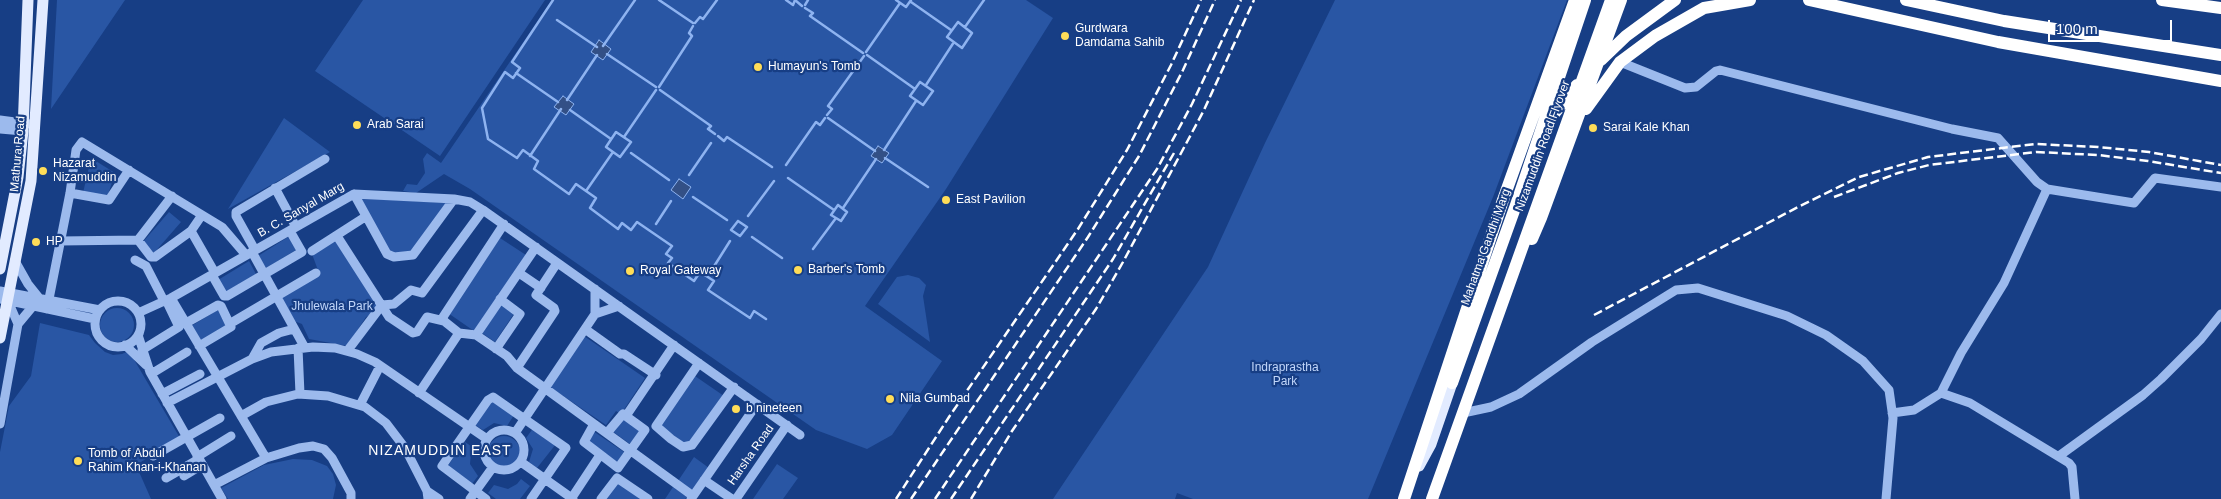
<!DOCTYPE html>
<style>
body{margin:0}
#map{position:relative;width:2221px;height:499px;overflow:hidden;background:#173e85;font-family:Arial,sans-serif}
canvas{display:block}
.scale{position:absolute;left:2048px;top:20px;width:124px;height:22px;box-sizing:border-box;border:2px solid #fff;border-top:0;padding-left:6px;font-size:15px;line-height:18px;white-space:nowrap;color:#fff;-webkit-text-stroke:4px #173e85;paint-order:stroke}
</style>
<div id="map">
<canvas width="2221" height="499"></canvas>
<div class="scale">100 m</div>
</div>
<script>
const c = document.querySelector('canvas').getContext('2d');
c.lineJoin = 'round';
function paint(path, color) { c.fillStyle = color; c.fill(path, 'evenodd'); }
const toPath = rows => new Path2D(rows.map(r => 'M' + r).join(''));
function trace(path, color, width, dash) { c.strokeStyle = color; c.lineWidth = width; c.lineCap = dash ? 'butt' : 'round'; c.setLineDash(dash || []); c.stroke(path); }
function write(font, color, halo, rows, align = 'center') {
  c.font = font + ' Arial,sans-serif'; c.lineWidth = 4.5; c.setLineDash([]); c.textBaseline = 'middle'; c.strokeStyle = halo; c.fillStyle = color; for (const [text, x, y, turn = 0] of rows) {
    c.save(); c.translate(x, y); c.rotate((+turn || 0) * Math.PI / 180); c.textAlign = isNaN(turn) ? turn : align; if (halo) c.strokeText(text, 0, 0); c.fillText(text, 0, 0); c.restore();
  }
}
paint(toPath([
 [57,0,125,0,51,109],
 [363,0,545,0,440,156,315,71],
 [552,0,1026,0,1053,18,946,189,865,306,942,361,892,435,867,449,816,430,470,189,444,174,416,193,403,191,407,184,417,185,425,173,423,159,427,153,441,163],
 [1335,0,1567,0,1493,197,1368,499,1193,499,1177,493,1175,499,1053,499,1208,267,1265,143],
 [284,118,330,152,228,209],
 [91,158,115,173,107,198,83,193],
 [359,198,449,203,412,253,389,255],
 [169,212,181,222,154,253,142,243],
 [288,237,296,250,266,268,258,256],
 [500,238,526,255,474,331,448,313],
 [335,240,381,308,366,317,347,346,309,339,302,324,291,320,280,300,283,294,319,273,312,254],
 [249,261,256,274,226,292,218,280],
 [908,275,919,278,926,285,923,296,930,342,878,304,897,277],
 [502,304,515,312,495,342,482,333],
 '100 325a17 17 0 1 1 34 0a17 17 0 1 1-34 0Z',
 [218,310,227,327,201,342,191,326],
 [40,323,89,335,95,343,105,352,113,355,122,354,129,351,180,438,136,465,151,499,0,499,0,452,9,406,31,376],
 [584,336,645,378,621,414,616,411,606,425,550,387],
 [692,374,724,396,691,442,677,446,659,422],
 [492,400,514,415,507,426,494,423,483,430,475,425],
 [622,417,640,430,630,444,612,431],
 [534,427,556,444,537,468,529,462,533,449,526,438],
 [593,431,624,452,617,462,587,441],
 '488 452a16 16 0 1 1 32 0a16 16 0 1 1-32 0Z',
 [465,442,474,448,471,453,470,464,478,476,472,484,447,467],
 [694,457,709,468,692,491,678,481],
 [293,459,312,460,327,466,333,474,336,485,333,499,228,499,221,488,264,465],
 [777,464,798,478,783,499,753,499],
 [521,479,530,486,520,499,496,499,488,493,494,485,508,489,517,484],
 [617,480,644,499,603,499],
 [673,487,687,497,685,499,665,499]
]), '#2956a4');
const water = toPath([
 [599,40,611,49,603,60,591,52,599,40],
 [563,96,574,104,566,115,554,107,563,96],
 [878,146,889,153,882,163,871,156,878,146],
 [679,179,691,187,683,199,671,190,679,179]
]);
paint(water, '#335086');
trace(water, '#8eb3f0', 1);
trace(toPath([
 [553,0,512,62,520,68,513,78,505,72,482,108,488,139,517,158,523,150,538,161,534,169,569,194,576,184,596,198,590,208,618,229,622,223,631,230,637,222,672,246,666,254,672,258,668,263,694,281,700,272,714,281,708,290,750,318,754,311,766,319],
 [659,0,693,23],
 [786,0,793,5,795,0,802,6],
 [896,0,906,7,911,0],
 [911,2,951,30],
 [805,5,808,0],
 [805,8,813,13,810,16,863,53],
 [557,20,597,47],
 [958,22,972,33,962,48,947,37,958,22],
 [695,23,700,17,703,19,717,0],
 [965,27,984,0],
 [603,46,635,0],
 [866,52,900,3],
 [607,54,656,87],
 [867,55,915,89],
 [516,73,558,102],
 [920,82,933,91,923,105,910,96,920,82],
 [926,85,954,42],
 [659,87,692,36,689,33,693,26],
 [660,90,711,126,708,129,715,134],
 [567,100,597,55],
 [570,110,611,139],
 [827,115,832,109,828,106,864,56],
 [828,118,875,151],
 [616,132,631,142,620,157,606,147,616,132],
 [718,136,724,141,727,137,772,167],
 [624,137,656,90],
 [884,150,916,101],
 [631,153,669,180],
 [530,156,561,109],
 [885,158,928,187],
 [786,165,816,122,820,125,825,118],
 [689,175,711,143],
 [788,178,834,210],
 [586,191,613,152],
 [693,197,727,220],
 [838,205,847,212,841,221,831,215,838,205],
 [843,208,876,159],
 [748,216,774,181],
 [738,221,747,227,740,236,731,230,738,221],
 [656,224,671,201],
 [752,237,782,258],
 [813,249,836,218],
 [713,268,730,241]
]), '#8eb3f0', 2.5);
trace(toPath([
 [1620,62,1685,88,1696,87,1716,71,1720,70,1952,129,1998,138,2037,182,2047,189,2134,203,2155,178,2221,187],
 [0,120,30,124],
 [0,129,23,131],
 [275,188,296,227],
 [70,193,109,200,129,170],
 [354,194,387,254,394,257,413,255,454,199],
 [172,196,138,240,151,257,155,257,191,231,202,215],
 [191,231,215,273],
 [337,236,389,317,413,333,417,332,427,317,444,321],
 [60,241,138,240],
 [255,250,236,216,236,212,325,159],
 [312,251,365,217],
 [252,252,305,348],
 [135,260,146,266,164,301],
 [15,261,28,284,40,299],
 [519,273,541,288],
 [212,275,224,296,227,296,302,252,290,231],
 [0,291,100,310],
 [171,298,266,458],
 [0,299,95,319],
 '95 324a23 23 0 1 1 46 0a23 23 0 1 1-46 0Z',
 [47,309,70,193,76,150,82,142,222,227,246,255],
 [138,313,171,298,354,194,454,199,470,202,483,210,800,435],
 [595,314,619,306],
 [186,323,218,305,221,306,231,327,199,346],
 [231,323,316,273],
 [18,324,33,306],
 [585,329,620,354,624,354,656,375],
 [459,333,444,321,443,317,504,224],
 [138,335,150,372,222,499],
 [476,335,536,247],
 [125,345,146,365],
 [298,348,300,394],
 [496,349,520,314,500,299],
 [142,350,179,327,166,300],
 [348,350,382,305,394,304,411,290,422,293,483,210],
 [252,359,261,343,279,333,294,329],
 [699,363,656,426,671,439,683,447,692,445,734,387],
 [517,368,555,311,554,308,536,295,557,263],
 [151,374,187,352],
 [419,393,459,333,476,335,507,356,517,368,693,496],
 [1941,393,1970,403,2069,463,2072,467,2075,499],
 [162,394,200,374],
 [167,403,252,359,271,352,313,347,335,348,357,354,375,362,487,439],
 [360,405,380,366],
 [1463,413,1491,407,1519,394,1592,342,1676,290,1698,288,1787,316,1826,335,1863,361,1889,390,1893,418,1886,499],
 [1892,413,1914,410,1941,393,1961,353,2004,283,2047,189],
 [241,416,266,402,298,394,328,396,365,407,386,423,405,448,427,491,428,499],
 [626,416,674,345],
 [0,424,18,324,8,301],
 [594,424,584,442,618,468,645,430,623,414,607,433],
 '484 450a20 20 0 1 1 40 0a20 20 0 1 1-40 0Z',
 [515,433,595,314,595,289],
 [153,456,220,418],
 [2059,456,2143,395,2161,379,2201,339,2221,314],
 [197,457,231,436],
 [521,462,573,499],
 [184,476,202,465],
 [166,478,199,459],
 [704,480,732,499],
 [214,485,266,458,299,448,313,446,324,449,332,458,351,493,351,499],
 [427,491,439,499],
 [470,499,493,467],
 [486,499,442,466,488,400,493,397,566,448,531,499],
 [571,499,600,455],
 [601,499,617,478,648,499],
 [691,499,757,404],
 [736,499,787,425]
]), '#9cbaed', 9);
trace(toPath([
 [0,269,18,177,23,131,28,0],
 [0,338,31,181,43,0],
 [1419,466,1431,444,1452,383]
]), '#e2ebff', 11);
trace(toPath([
 [1809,0,1998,42,2221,81],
 [1906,0,2004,21,2221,55],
 [2162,0,2221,8],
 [1601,60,1626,36,1675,0],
 [1586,109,1620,62,1655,36,1704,8,1750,0],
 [1549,120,1577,85],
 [1532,239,1541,218,1621,0],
 [1452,383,1516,205,1585,0],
 [1404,499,1503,200,1575,0],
 [1432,499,1611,0]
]), '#fff', 12);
trace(toPath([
 [1834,197,1898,173,1929,165,2036,152,2098,155,2148,161,2221,173],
 [1594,315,1798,207,1859,177,1928,157,2035,144,2098,147,2149,152,2221,165],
 [896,499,949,417,1078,229,1127,150,1171,65,1201,0],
 [911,499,1088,237,1139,156,1183,70,1215,0],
 [935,499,1157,169,1192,104,1241,0],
 [951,499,1113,259,1174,153],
 [971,499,1012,431,1096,309,1123,262,1204,110,1254,0]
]), '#fff', 2.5, [9, 4]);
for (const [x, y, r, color] of [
 [1065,36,5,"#ffdd58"],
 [758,67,5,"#ffdd58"],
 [357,125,5,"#ffdd58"],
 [1593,128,5,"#ffdd58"],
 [43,171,5,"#ffdd58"],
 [946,200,5,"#ffdd58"],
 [36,242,5,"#ffdd58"],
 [798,270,5,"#ffdd58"],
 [630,271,5,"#ffdd58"],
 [890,399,5,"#ffdd58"],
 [736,409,5,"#ffdd58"],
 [78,461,5,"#ffdd58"]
]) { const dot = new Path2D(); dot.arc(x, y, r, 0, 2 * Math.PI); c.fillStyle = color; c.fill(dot); trace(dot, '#173e85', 2); }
write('12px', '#fff', '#173e85', [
 ["Gurdwara",1075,29],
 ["Damdama Sahib",1075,43],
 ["Humayun's Tomb",768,67],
 ["Arab Sarai",367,125],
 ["Sarai Kale Khan",1603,128],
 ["Hazarat",53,164],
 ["Nizamuddin",53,178],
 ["East Pavilion",956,200],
 ["HP",46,242],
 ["Barber's Tomb",808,270],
 ["Royal Gateway",640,271],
 ["Nila Gumbad",900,399],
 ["b nineteen",746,409],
 ["Tomb of Abdul",88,454],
 ["Rahim Khan-i-Khanan",88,468]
], 'left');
write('12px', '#fff', '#173e85', [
 ["Nizamuddin Road Flyover",1543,146,-70],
 ["Mathura Road",18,154,-85],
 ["B. C. Sanyal Marg",301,210,-30],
 ["Mahatma Gandhi Marg",1486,247,-70],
 ["Harsha Road",751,455,-55]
]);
write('12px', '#c1d6fa', '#173e85', [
 ["Jhulewala Park",332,307],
 ["Indraprastha",1285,368],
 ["Park",1285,382]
]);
c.letterSpacing = '1px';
write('14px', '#fff', '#173e85', [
 ["NIZAMUDDIN EAST",440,451]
]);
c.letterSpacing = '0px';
</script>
